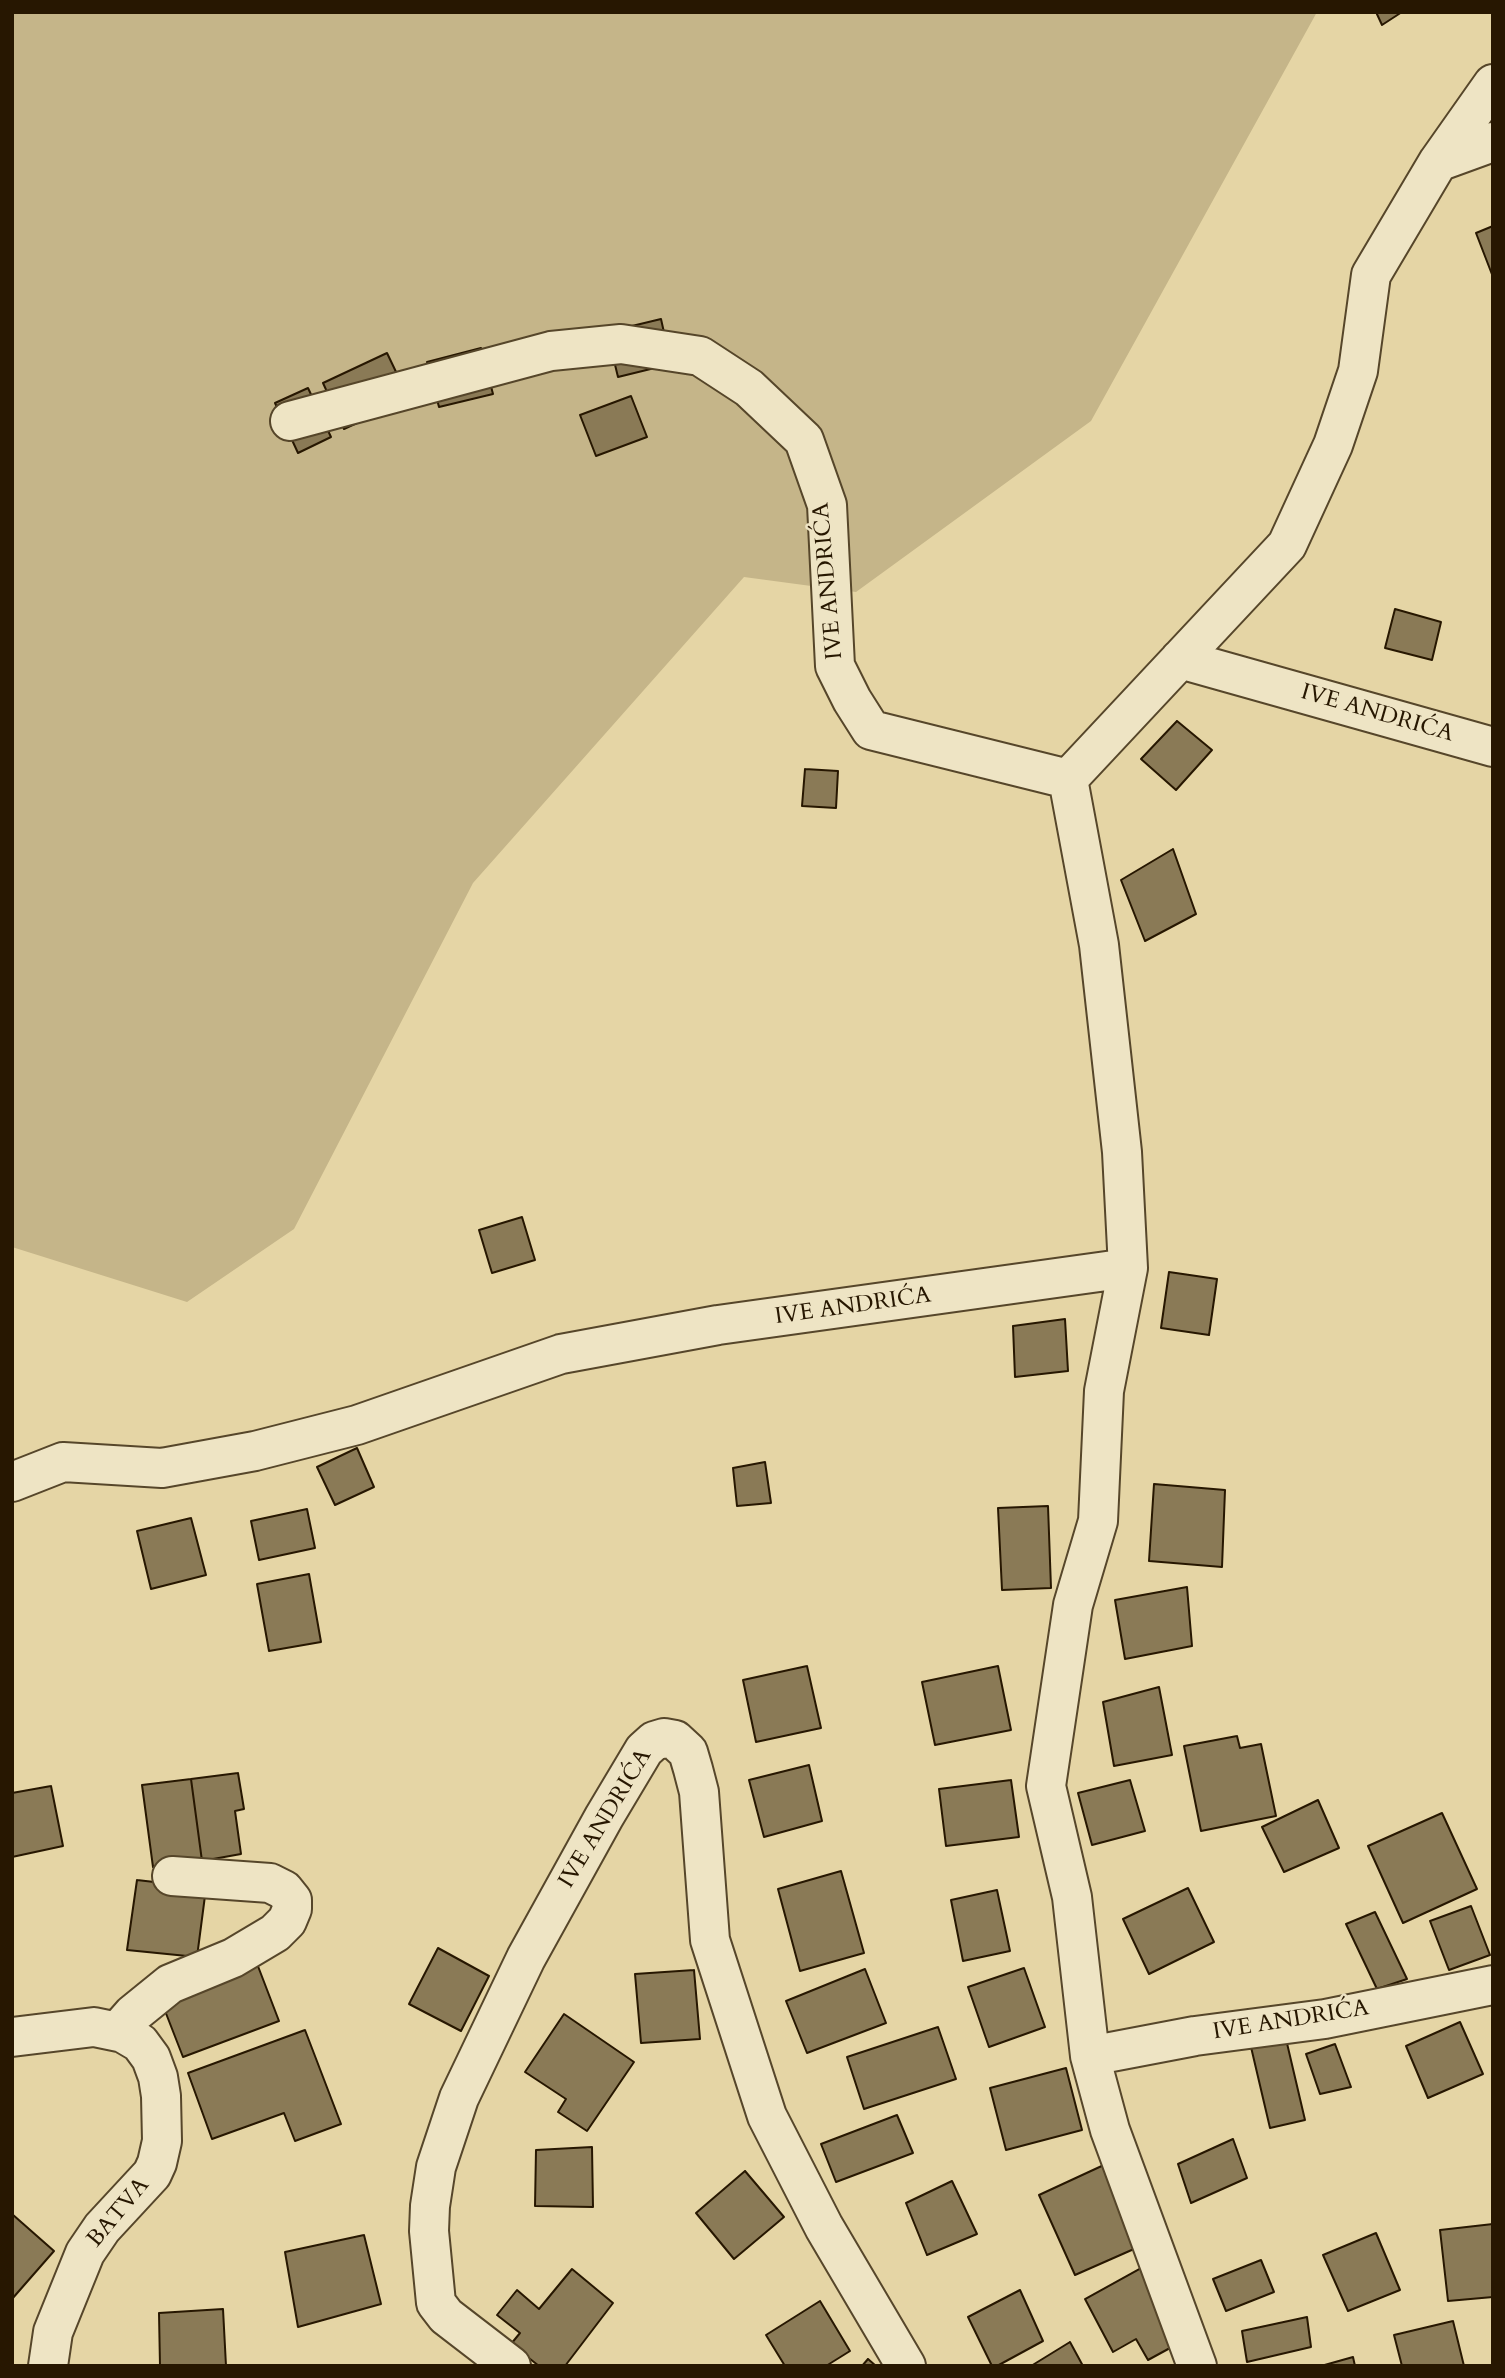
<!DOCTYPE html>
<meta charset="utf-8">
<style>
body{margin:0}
#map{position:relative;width:1505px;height:2378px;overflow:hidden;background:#e5d5a5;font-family:Cardo,serif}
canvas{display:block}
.frame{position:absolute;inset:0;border:14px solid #271701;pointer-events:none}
</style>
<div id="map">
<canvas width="1505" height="2378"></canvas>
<div class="frame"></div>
</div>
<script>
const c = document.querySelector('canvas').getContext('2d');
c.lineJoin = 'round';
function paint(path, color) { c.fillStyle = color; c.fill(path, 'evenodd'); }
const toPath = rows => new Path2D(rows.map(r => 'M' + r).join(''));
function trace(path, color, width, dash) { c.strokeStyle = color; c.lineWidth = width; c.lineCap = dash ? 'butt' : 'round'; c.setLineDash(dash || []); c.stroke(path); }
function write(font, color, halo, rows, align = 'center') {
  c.font = font + ' Cardo,serif'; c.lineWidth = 5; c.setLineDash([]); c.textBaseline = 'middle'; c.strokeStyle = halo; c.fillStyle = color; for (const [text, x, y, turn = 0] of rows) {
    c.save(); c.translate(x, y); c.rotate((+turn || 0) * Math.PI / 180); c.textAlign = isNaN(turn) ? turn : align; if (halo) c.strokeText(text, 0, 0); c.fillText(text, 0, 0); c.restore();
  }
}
paint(toPath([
 [12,12,1317,12,1091,421,856,592,744,577,473,883,294,1229,187,1302,12,1247]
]), '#c5b589');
const building = toPath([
 [1376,12,1402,12,1382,25,1376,12],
 [1493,226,1493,277,1476,233,1493,226],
 [661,319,671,364,618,377,607,332,661,319],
 [481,348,493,394,439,407,427,362,481,348],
 [387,353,409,399,344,429,323,383,387,353],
 [308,388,331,437,298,453,275,403,308,388],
 [631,396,647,437,596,456,580,415,631,396],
 [1395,609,1441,622,1432,660,1385,648,1395,609],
 [1177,721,1212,750,1176,790,1141,759,1177,721],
 [805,769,838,771,836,808,802,806,805,769],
 [1173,849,1196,914,1145,941,1121,880,1173,849],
 [522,1217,535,1260,492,1273,479,1230,522,1217],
 [1169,1272,1217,1279,1209,1335,1161,1328,1169,1272],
 [1065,1319,1068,1371,1015,1377,1013,1326,1065,1319],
 [357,1448,374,1487,335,1505,317,1467,357,1448],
 [765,1462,771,1503,737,1506,733,1468,765,1462],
 [1154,1484,1225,1490,1222,1567,1149,1561,1154,1484],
 [1048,1506,1051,1588,1002,1590,998,1508,1048,1506],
 [307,1509,315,1548,259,1560,251,1521,307,1509],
 [191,1518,206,1575,151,1589,137,1531,191,1518],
 [309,1574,321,1642,269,1651,257,1584,309,1574],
 [1187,1587,1192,1646,1125,1659,1115,1600,1187,1587],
 [807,1666,821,1728,756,1742,743,1680,807,1666],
 [998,1666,1011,1730,935,1745,922,1682,998,1666],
 [1159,1687,1172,1755,1114,1766,1103,1702,1159,1687],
 [1237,1736,1240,1748,1261,1744,1276,1816,1201,1831,1184,1746,1237,1736],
 [809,1765,822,1821,764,1837,749,1780,809,1765],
 [238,1773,244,1809,235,1811,241,1854,202,1861,191,1779,238,1773],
 [191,1779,202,1861,153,1867,142,1785,191,1779],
 [1011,1780,1019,1837,946,1846,939,1789,1011,1780],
 [1130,1780,1145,1831,1092,1845,1078,1793,1130,1780],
 [51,1786,63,1846,12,1857,12,1793,51,1786],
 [1318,1800,1339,1848,1284,1872,1262,1827,1318,1800],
 [1442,1813,1477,1889,1403,1923,1368,1846,1442,1813],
 [841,1871,864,1953,800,1971,778,1889,841,1871],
 [137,1880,206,1888,197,1957,127,1950,137,1880],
 [1188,1888,1214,1942,1149,1974,1123,1919,1188,1888],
 [997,1890,1010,1951,963,1961,951,1900,997,1890],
 [1471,1906,1490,1955,1449,1970,1430,1921,1471,1906],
 [1375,1912,1407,1979,1377,1989,1346,1924,1375,1912],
 [438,1948,489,1976,461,2031,409,2004,438,1948],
 [256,1961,279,2021,183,2057,160,1998,256,1961],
 [1024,1968,1045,2027,989,2047,968,1987,1024,1968],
 [865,1969,886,2023,807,2053,786,2001,865,1969],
 [694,1970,700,2039,641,2043,635,1974,694,1970],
 [564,2014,634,2062,587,2131,558,2112,566,2099,525,2072,564,2014],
 [1460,2022,1483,2074,1428,2098,1406,2046,1460,2022],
 [938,2027,956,2079,864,2109,847,2057,938,2027],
 [305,2030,341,2124,295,2141,284,2113,212,2139,188,2073,305,2030],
 [1286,2039,1305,2120,1270,2128,1251,2047,1286,2039],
 [1335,2044,1351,2087,1320,2094,1306,2054,1335,2044],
 [1066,2068,1082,2130,1006,2150,990,2088,1066,2068],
 [897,2115,913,2153,836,2182,821,2144,897,2115],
 [1233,2139,1247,2178,1191,2203,1178,2164,1233,2139],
 [592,2147,593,2207,535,2206,536,2150,592,2147],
 [1106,2164,1143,2245,1075,2275,1039,2195,1106,2164],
 [745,2171,784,2217,734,2259,696,2213,745,2171],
 [952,2181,977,2234,927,2255,906,2203,952,2181],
 [12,2214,54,2251,12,2299,12,2214],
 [1493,2224,1493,2297,1448,2301,1440,2230,1493,2224],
 [1376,2233,1400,2290,1348,2311,1323,2255,1376,2233],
 [364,2235,381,2304,298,2327,285,2252,364,2235],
 [1261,2260,1274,2292,1226,2311,1213,2279,1261,2260],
 [1141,2268,1181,2342,1148,2360,1136,2339,1113,2352,1085,2299,1141,2268],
 [572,2269,613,2303,565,2366,539,2366,511,2344,520,2333,497,2315,517,2290,539,2309,572,2269],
 [1020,2290,1043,2341,997,2366,992,2366,968,2317,1020,2290],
 [820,2301,850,2351,826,2366,785,2366,766,2335,820,2301],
 [223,2309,226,2366,160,2366,159,2313,223,2309],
 [1307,2317,1311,2347,1247,2362,1242,2331,1307,2317],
 [1453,2321,1464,2366,1402,2366,1394,2335,1453,2321],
 [1070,2342,1083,2366,1031,2366,1070,2342],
 [1353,2357,1355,2366,1321,2366,1353,2357],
 [868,2359,876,2366,862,2366,868,2359]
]);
paint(building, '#8a7a56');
trace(building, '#271701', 2);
const minor = toPath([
 [1438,162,1493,142],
 [290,421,551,351,621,344,700,356,749,388,804,440,827,505,835,666,852,700,871,730,1068,779],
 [1180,659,1493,747],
 [1068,779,1099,945,1122,1152,1128,1268,1104,1391,1098,1521,1073,1605,1046,1786,1072,1897,1090,2056,1110,2130,1197,2366],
 [1068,779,1287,545,1333,445,1358,371,1371,275,1438,162,1493,84],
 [12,1482,63,1462,162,1468,255,1451,357,1425,561,1354,718,1325,1128,1268],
 [118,2031,133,2014,170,1984,233,1958,275,1933,287,1921,292,1909,292,1900,284,1890,270,1883,172,1876],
 [12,2037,94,2027,123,2033,140,2043,151,2058,158,2077,161,2096,162,2141,157,2163,152,2174,102,2228,85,2253,53,2332,48,2366],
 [1090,2056,1195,2036,1325,2019,1493,1985],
 [511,2366,446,2316,436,2303,429,2231,430,2206,436,2167,459,2098,526,1958,604,1817,644,1750,654,1741,664,1738,675,1740,688,1752,693,1769,699,1792,710,1940,767,2116,824,2227,906,2366]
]);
trace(minor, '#56462a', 42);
trace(minor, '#eee4c4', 38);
write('23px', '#271701', '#eee4c4', [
 ["IVE ANDRIĆA",829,581,-95],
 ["IVE ANDRIĆA",1377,714,16],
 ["IVE ANDRIĆA",853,1307,-8],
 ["IVE ANDRIĆA",606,1819,-59],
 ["IVE ANDRIĆA",1291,2021,-9],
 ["BATVA",119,2213,-50]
]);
</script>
